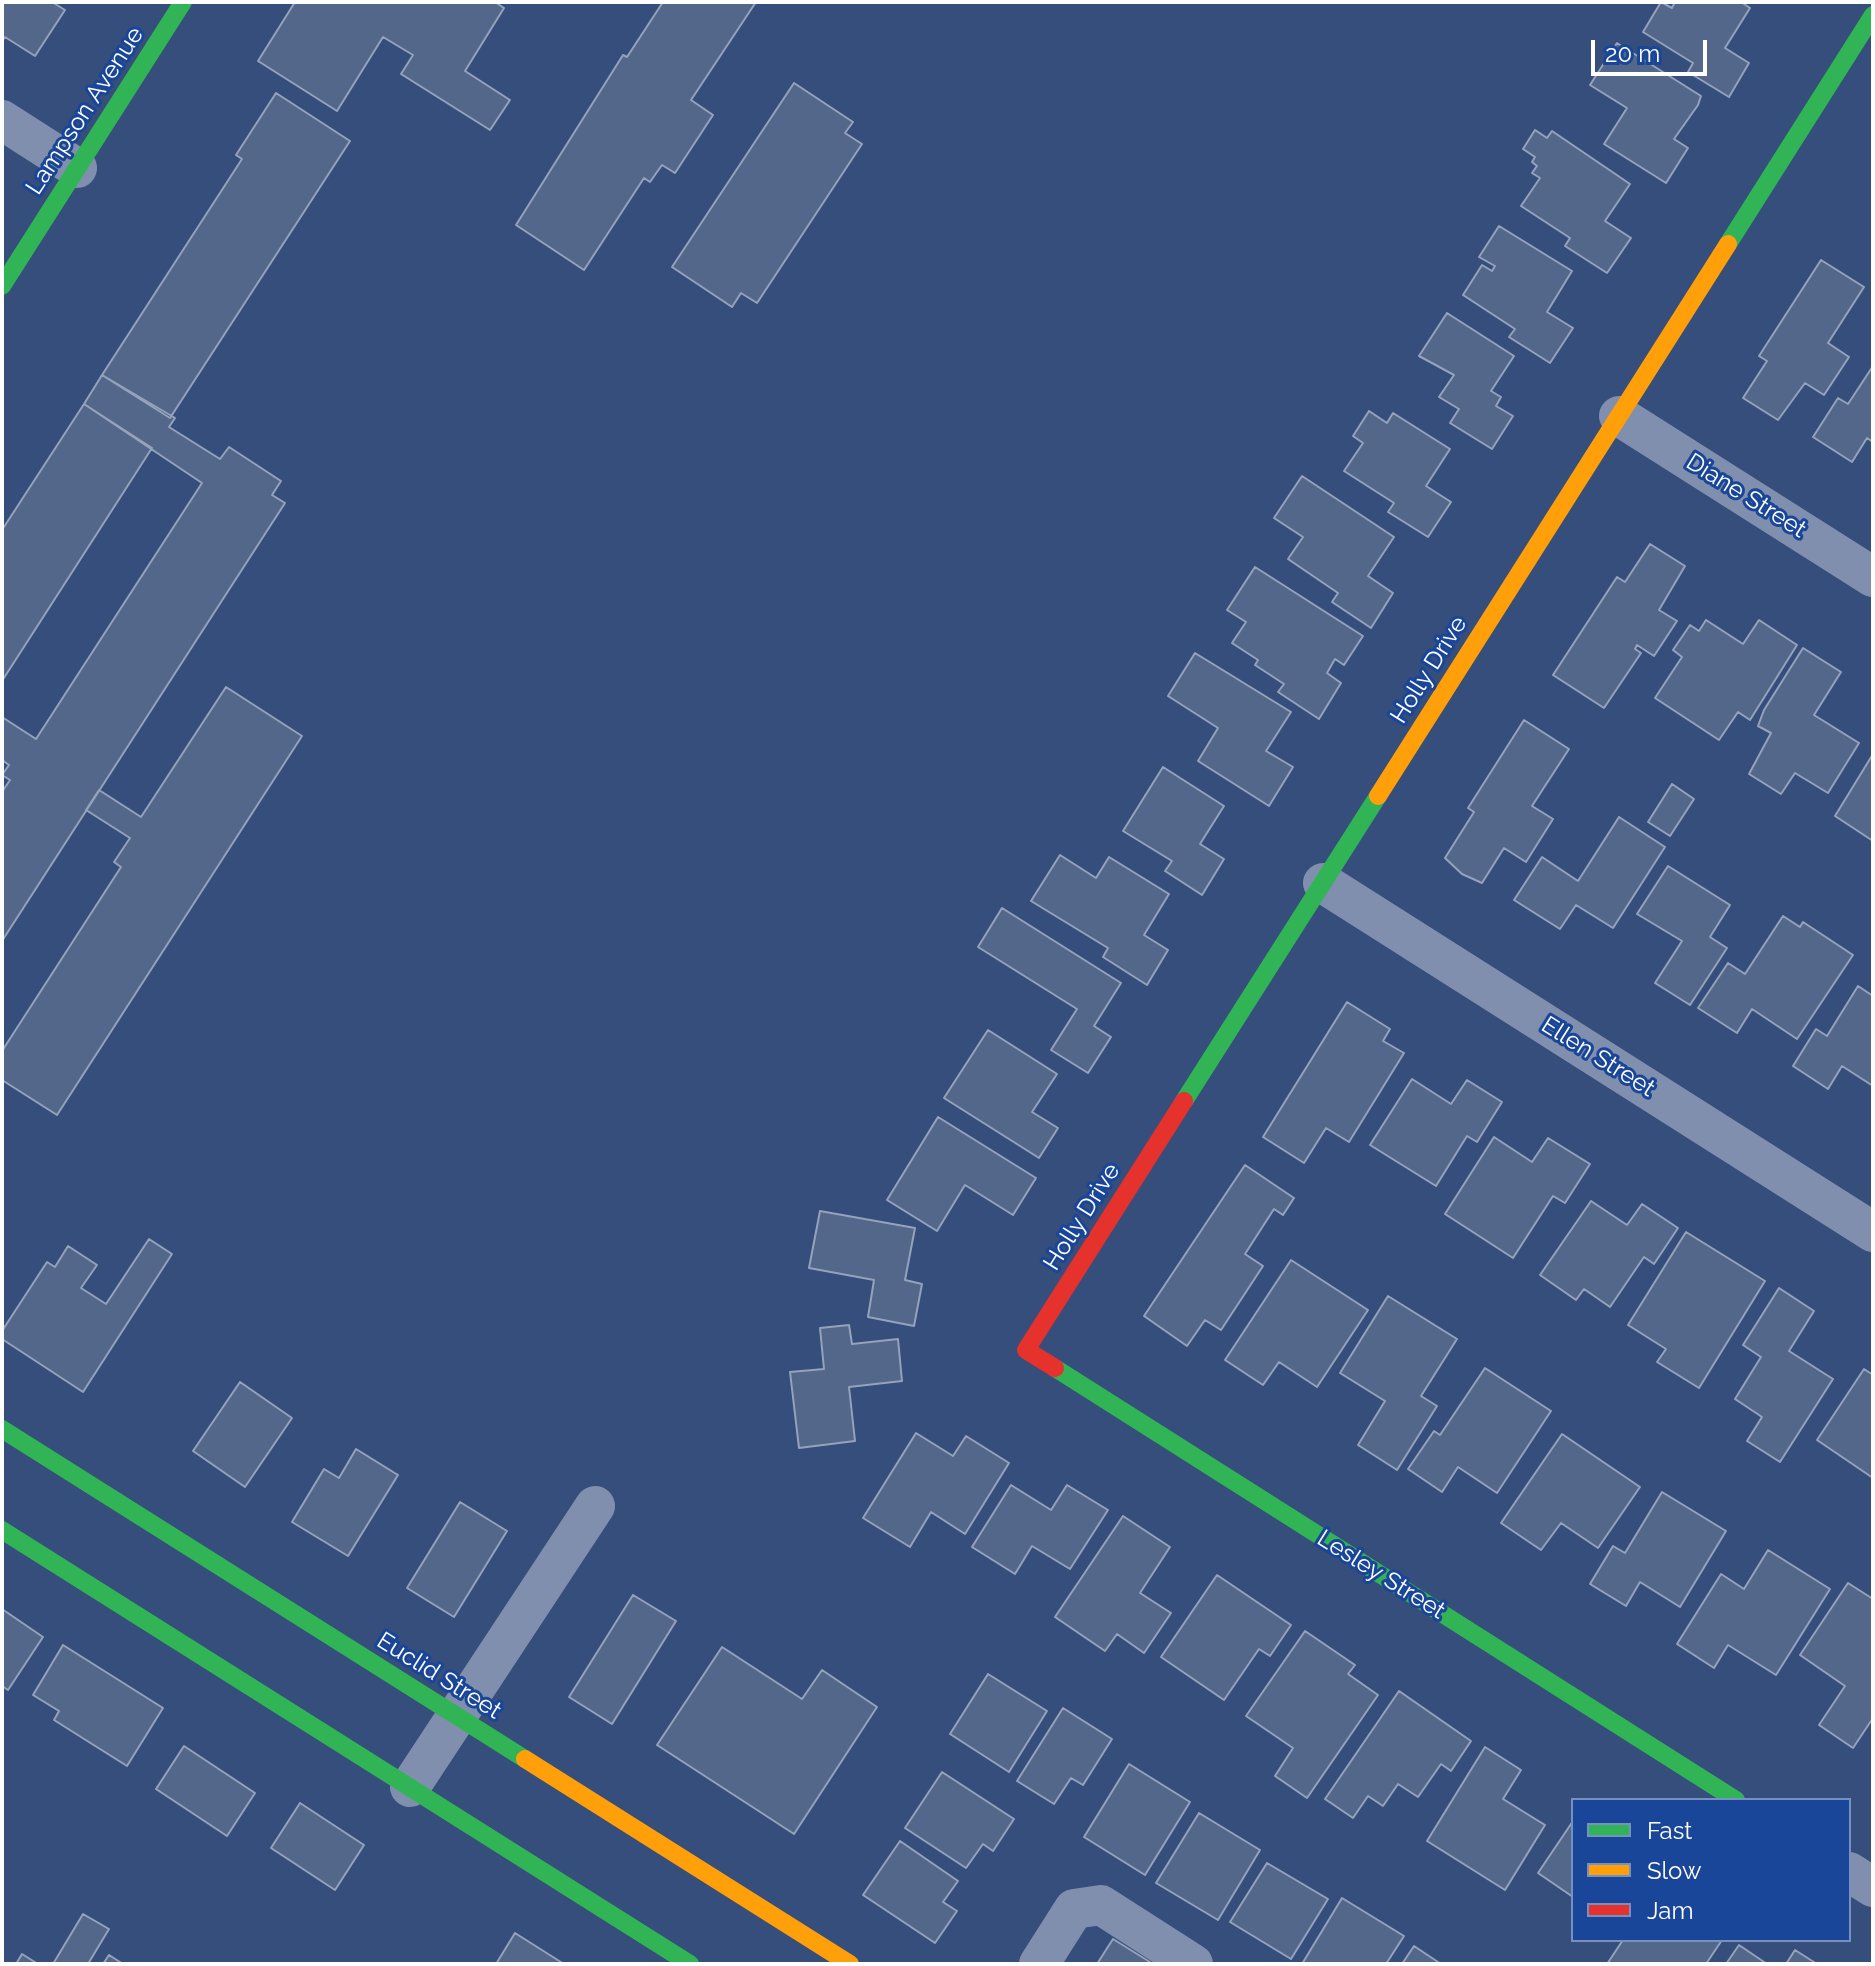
<!DOCTYPE html>
<style>
body{margin:0}
#map{position:relative;width:1875px;height:1966px;overflow:hidden;background:#364e7b;font-family:Raleway,sans-serif}
canvas{display:block}
.frame{position:absolute;inset:0;border:4px solid #fff;pointer-events:none}
.legend{position:absolute;left:1571px;top:1798px;width:280px;height:144px;box-sizing:border-box;background:#194698;border:2px solid #7590c1;margin:0;padding:10px 14px;list-style:none;font-size:24px;color:#fff}
.legend li{display:flex;align-items:center;gap:16px;height:40px}
.legend b{width:40px;border:2px solid #7590c1}
.scale{position:absolute;left:1591px;top:40px;width:116px;height:36px;box-sizing:border-box;border:4px solid #fff;border-top:0;padding-left:10px;font-size:24px;line-height:28px;white-space:nowrap;color:#fff;-webkit-text-stroke:6px #194698;paint-order:stroke}
</style>
<div id="map">
<canvas width="1875" height="1966"></canvas>
<div class="frame"></div>
<ul class="legend">
<li><b style="height:10px;background:#30b455"></b>Fast</li>
<li><b style="height:10px;background:#ff9f0a"></b>Slow</li>
<li><b style="height:10px;background:#e5322d"></b>Jam</li>
</ul>
<div class="scale">20 m</div>
</div>
<script>
const c = document.querySelector('canvas').getContext('2d');
c.lineJoin = 'round';
function paint(path, color) { c.fillStyle = color; c.fill(path, 'evenodd'); }
const toPath = rows => new Path2D(rows.map(r => 'M' + r).join(''));
function trace(path, color, width, dash) { c.strokeStyle = color; c.lineWidth = width; c.lineCap = dash ? 'butt' : 'round'; c.setLineDash(dash || []); c.stroke(path); }
function write(font, color, halo, rows, align = 'center') {
  c.font = font + ' Raleway,sans-serif'; c.lineWidth = 6; c.setLineDash([]); c.textBaseline = 'middle'; c.strokeStyle = halo; c.fillStyle = color; for (const [text, x, y, turn = 0] of rows) {
    c.save(); c.translate(x, y); c.rotate((+turn || 0) * Math.PI / 180); c.textAlign = isNaN(turn) ? turn : align; if (halo) c.strokeText(text, 0, 0); c.fillText(text, 0, 0); c.restore();
  }
}
const building = toPath([
 [2,2,52,2,65,10,35,56,5,37,2,41,2,2],
 [295,2,495,2,504,8,465,71,510,100,490,130,401,74,413,55,383,37,337,111,258,61,295,2],
 [663,2,756,2,691,100,713,115,675,173,662,165,650,182,644,178,584,270,516,225,623,55,627,57,663,2],
 [1661,2,1672,8,1675,2,1741,2,1750,8,1725,48,1749,63,1729,97,1688,72,1693,63,1643,32,1661,2],
 [1617,43,1701,96,1698,105,1674,139,1688,148,1666,183,1604,144,1627,108,1590,85,1617,43],
 [794,83,853,122,845,133,862,144,757,303,741,293,732,307,672,267,794,83],
 [276,93,350,141,170,418,102,375,242,159,236,155,276,93],
 [1535,130,1547,138,1552,131,1630,184,1605,221,1631,238,1607,273,1565,246,1570,238,1521,206,1540,178,1532,173,1537,166,1532,162,1535,157,1523,149,1535,130],
 [1499,226,1572,271,1547,312,1573,328,1550,363,1509,337,1515,329,1463,295,1482,265,1492,271,1495,266,1479,257,1499,226],
 [1821,260,1864,287,1828,343,1849,357,1824,395,1805,383,1778,420,1743,398,1767,361,1759,356,1821,260],
 [1447,313,1514,356,1491,391,1501,397,1496,406,1513,416,1492,449,1450,423,1459,409,1439,397,1454,375,1419,356,1447,313],
 [1873,366,1873,442,1867,438,1852,462,1813,437,1838,398,1848,404,1873,366],
 [102,375,175,418,169,427,220,459,229,447,281,481,272,495,285,503,2,941,2,792,10,780,2,775,9,765,2,760,2,717,36,739,202,483,84,404,102,375],
 [84,404,152,448,2,681,2,530,84,404],
 [1369,411,1387,423,1393,413,1450,449,1426,486,1451,502,1428,537,1388,512,1394,503,1344,471,1363,443,1353,436,1369,411],
 [1302,476,1394,537,1368,576,1393,593,1371,628,1332,602,1338,593,1288,559,1303,537,1274,518,1302,476],
 [1650,544,1685,566,1659,610,1677,621,1654,656,1637,645,1635,649,1641,653,1604,708,1553,675,1617,577,1625,582,1650,544],
 [1255,567,1363,636,1344,665,1335,659,1327,673,1341,683,1319,719,1278,692,1284,684,1255,665,1258,660,1232,643,1246,622,1227,610,1255,567],
 [1706,620,1743,644,1759,620,1797,645,1750,720,1738,712,1719,740,1655,698,1682,657,1673,650,1690,625,1699,631,1706,620],
 [1803,648,1841,672,1814,715,1859,743,1828,793,1795,773,1781,794,1749,774,1771,733,1758,726,1764,710,1803,648],
 [1195,653,1291,712,1266,751,1293,767,1269,806,1198,761,1218,728,1168,696,1195,653],
 [226,687,302,736,57,1115,2,1080,2,1051,121,867,114,862,130,838,86,810,99,790,141,817,226,687],
 [1524,720,1569,749,1532,806,1553,819,1526,862,1504,848,1482,883,1462,874,1445,858,1474,812,1468,808,1524,720],
 [1873,754,1873,841,1835,816,1873,754],
 [1163,767,1224,806,1200,844,1224,859,1202,895,1165,871,1172,861,1123,831,1163,767],
 [1672,784,1694,799,1670,836,1648,822,1672,784],
 [1619,817,1665,847,1613,928,1576,905,1560,929,1514,900,1542,857,1578,881,1619,817],
 [1060,855,1096,878,1109,857,1169,894,1144,935,1168,950,1147,985,1103,957,1108,948,1031,901,1060,855],
 [1668,866,1730,905,1710,937,1727,948,1690,1005,1655,983,1682,941,1637,914,1668,866],
 [1002,908,1121,983,1094,1026,1111,1037,1088,1073,1051,1050,1077,1009,978,947,1002,908],
 [1783,916,1800,927,1803,922,1853,955,1797,1039,1752,1009,1737,1033,1698,1008,1728,963,1745,974,1783,916],
 [1858,986,1873,996,1873,1086,1842,1066,1828,1089,1793,1066,1816,1029,1827,1036,1858,986],
 [1347,1002,1390,1029,1383,1041,1404,1053,1349,1142,1326,1128,1304,1163,1263,1137,1347,1002],
 [988,1030,1057,1074,1032,1112,1058,1128,1039,1158,944,1098,988,1030],
 [1412,1079,1451,1104,1467,1080,1502,1102,1477,1142,1467,1136,1436,1186,1370,1145,1412,1079],
 [938,1117,1036,1178,1013,1215,965,1185,937,1231,887,1200,938,1117],
 [1494,1137,1532,1162,1548,1138,1590,1164,1565,1203,1553,1196,1513,1258,1445,1214,1494,1137],
 [1245,1165,1294,1198,1283,1215,1274,1209,1245,1254,1263,1266,1221,1330,1205,1320,1187,1346,1144,1316,1245,1165],
 [1591,1201,1627,1225,1642,1204,1678,1228,1654,1264,1644,1257,1610,1307,1584,1289,1576,1300,1540,1275,1591,1201],
 [820,1211,915,1228,905,1280,922,1284,914,1326,868,1317,874,1280,809,1268,820,1211],
 [1686,1232,1765,1281,1699,1388,1657,1362,1666,1349,1628,1325,1686,1232],
 [149,1239,172,1254,83,1392,2,1339,2,1331,47,1262,55,1267,68,1246,97,1265,81,1288,106,1304,149,1239],
 [1291,1260,1368,1310,1317,1387,1279,1362,1263,1385,1225,1360,1291,1260],
 [1779,1288,1814,1311,1789,1351,1833,1379,1780,1462,1747,1441,1762,1417,1735,1399,1761,1357,1743,1345,1779,1288],
 [1388,1296,1457,1339,1421,1396,1437,1406,1397,1470,1358,1445,1385,1401,1340,1373,1388,1296],
 [849,1325,852,1344,898,1339,902,1381,849,1387,855,1441,799,1448,790,1372,824,1369,820,1328,849,1325],
 [1485,1368,1551,1411,1497,1493,1458,1467,1442,1492,1408,1469,1434,1431,1440,1435,1485,1368],
 [1864,1369,1873,1375,1873,1478,1817,1440,1864,1369],
 [240,1382,292,1418,245,1487,193,1451,240,1382],
 [916,1433,953,1456,966,1436,1009,1463,965,1534,931,1512,910,1547,863,1518,916,1433],
 [1562,1434,1640,1487,1598,1548,1561,1523,1541,1550,1501,1523,1562,1434],
 [356,1449,398,1475,348,1556,292,1522,324,1469,339,1478,356,1449],
 [1011,1485,1051,1510,1067,1485,1108,1510,1070,1569,1032,1546,1015,1574,972,1547,1011,1485],
 [1662,1492,1726,1531,1680,1607,1640,1582,1626,1606,1590,1584,1613,1546,1625,1553,1662,1492],
 [460,1502,507,1531,454,1617,407,1588,460,1502],
 [1123,1516,1170,1547,1140,1593,1171,1613,1144,1653,1117,1634,1105,1651,1055,1617,1123,1516],
 [1768,1550,1830,1589,1776,1675,1728,1645,1714,1668,1677,1644,1721,1574,1744,1589,1768,1550],
 [1217,1575,1291,1625,1270,1656,1259,1649,1224,1700,1161,1657,1217,1575],
 [1848,1583,1873,1599,1873,1718,1853,1748,1819,1725,1845,1686,1800,1655,1848,1583],
 [633,1595,676,1621,612,1724,569,1697,633,1595],
 [2,1609,43,1637,8,1690,2,1686,2,1609],
 [1305,1631,1355,1665,1348,1674,1378,1695,1307,1798,1275,1776,1293,1748,1246,1716,1305,1631],
 [63,1645,163,1708,127,1766,54,1720,59,1711,33,1695,63,1645],
 [722,1647,802,1699,822,1670,877,1707,794,1834,657,1745,722,1647],
 [988,1674,1047,1711,1009,1772,950,1734,988,1674],
 [1399,1691,1471,1741,1451,1771,1441,1764,1418,1797,1398,1784,1383,1806,1368,1796,1353,1818,1325,1799,1399,1691],
 [1063,1708,1112,1739,1083,1785,1071,1778,1054,1804,1017,1781,1063,1708],
 [184,1746,255,1793,227,1836,156,1789,184,1746],
 [1485,1747,1521,1770,1503,1799,1545,1825,1505,1890,1427,1841,1485,1747],
 [1129,1764,1190,1802,1145,1875,1084,1837,1129,1764],
 [942,1772,1014,1819,993,1851,983,1844,966,1868,905,1828,942,1772],
 [300,1803,364,1845,335,1890,271,1848,300,1803],
 [1199,1813,1260,1850,1218,1920,1156,1883,1199,1813],
 [1573,1821,1573,1897,1538,1873,1573,1821],
 [900,1841,958,1881,943,1902,957,1911,935,1943,863,1895,900,1841],
 [1267,1863,1328,1899,1291,1959,1230,1922,1267,1863],
 [1342,1898,1404,1936,1386,1964,1302,1964,1342,1898],
 [83,1914,109,1929,88,1964,53,1964,83,1914],
 [515,1933,564,1964,496,1964,515,1933],
 [1113,1939,1150,1962,1149,1964,1097,1964,1113,1939],
 [1623,1940,1722,1940,1706,1964,1607,1964,1623,1940],
 [1739,1945,1767,1964,1726,1964,1739,1945],
 [1414,1946,1441,1964,1402,1964,1414,1946],
 [1795,1950,1817,1964,1786,1964,1795,1950],
 [22,1954,38,1964,16,1964,22,1954],
 [109,1955,123,1964,103,1964,109,1955]
]);
paint(building, '#53678a');
trace(building, '#95a2bb', 2);
trace(toPath([
 [2,120,77,168],
 [1619,416,1873,577],
 [1323,883,1873,1232],
 [410,1787,595,1506],
 [1849,1872,1873,1887],
 [1039,1964,1074,1909,1101,1905,1193,1964]
]), '#808fad', 40);
trace(toPath([
 [1728,244,1873,15],
 [2,286,183,2],
 [1184,1101,1378,796],
 [1055,1368,1736,1800],
 [2,1429,525,1759],
 [2,1530,690,1964]
]), '#30b455', 18);
trace(toPath([
 [1378,796,1728,244],
 [525,1759,850,1964]
]), '#ff9f0a', 18);
trace(toPath([
 [1055,1368,1026,1350,1184,1101]
]), '#e5322d', 18);
write('24px', '#fff', '#194698', [
 ["Lampson Avenue",85,111,-57],
 ["Diane Street",1746,496,32],
 ["Holly Drive",1429,670,-58],
 ["Ellen Street",1598,1057,32],
 ["Holly Drive",1082,1217,-58],
 ["Lesley Street",1381,1575,32],
 ["Euclid Street",439,1676,32]
]);
</script>
